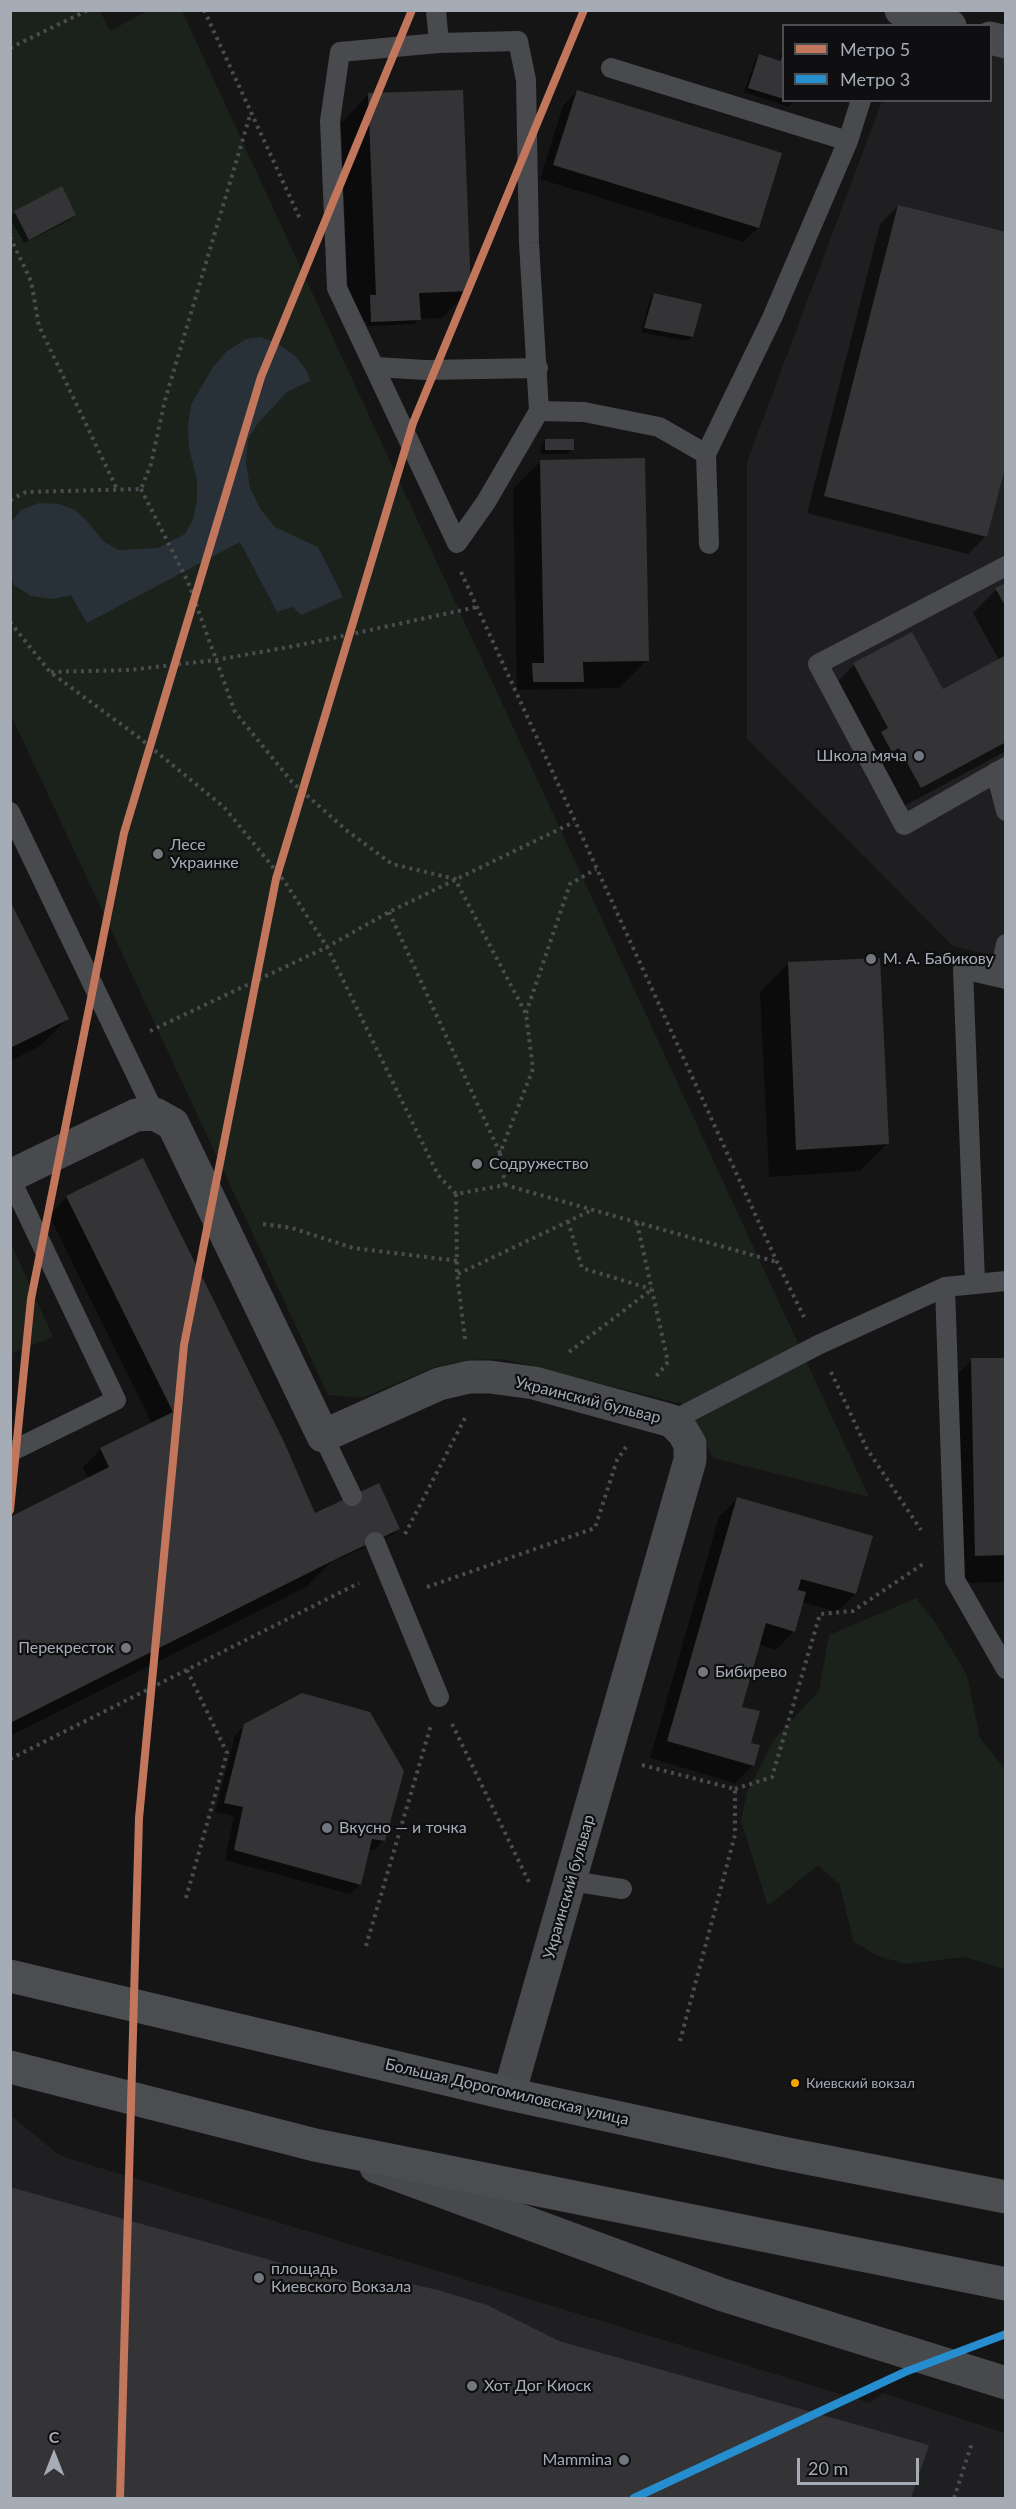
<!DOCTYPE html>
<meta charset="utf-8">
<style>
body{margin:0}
#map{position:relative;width:1016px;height:2509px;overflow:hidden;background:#151515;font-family:Lato,sans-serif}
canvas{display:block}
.frame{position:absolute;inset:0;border:12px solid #a5acb6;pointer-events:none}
.legend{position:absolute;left:782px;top:24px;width:210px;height:78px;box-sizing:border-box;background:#0f0f11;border:2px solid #4b4e53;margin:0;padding:8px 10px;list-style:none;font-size:18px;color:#a5acb6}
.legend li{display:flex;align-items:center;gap:12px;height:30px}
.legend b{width:30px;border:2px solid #4b4e53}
.north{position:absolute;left:24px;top:2425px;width:60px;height:60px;-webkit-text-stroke:4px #0f0f11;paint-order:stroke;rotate:0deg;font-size:16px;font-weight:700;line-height:24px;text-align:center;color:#a5acb6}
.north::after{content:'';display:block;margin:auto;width:21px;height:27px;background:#a5acb6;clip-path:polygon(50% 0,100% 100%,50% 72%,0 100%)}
.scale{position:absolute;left:797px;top:2458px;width:122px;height:27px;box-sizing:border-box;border:3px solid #a5acb6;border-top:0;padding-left:8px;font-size:18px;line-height:21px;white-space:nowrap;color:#a5acb6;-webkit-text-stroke:4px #0f0f11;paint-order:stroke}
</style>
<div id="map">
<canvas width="1016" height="2509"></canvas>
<div class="frame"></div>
<ul class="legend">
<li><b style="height:8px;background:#c2765b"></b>Метро 5</li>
<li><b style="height:8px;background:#268ecf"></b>Метро 3</li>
</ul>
<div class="north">С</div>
<div class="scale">20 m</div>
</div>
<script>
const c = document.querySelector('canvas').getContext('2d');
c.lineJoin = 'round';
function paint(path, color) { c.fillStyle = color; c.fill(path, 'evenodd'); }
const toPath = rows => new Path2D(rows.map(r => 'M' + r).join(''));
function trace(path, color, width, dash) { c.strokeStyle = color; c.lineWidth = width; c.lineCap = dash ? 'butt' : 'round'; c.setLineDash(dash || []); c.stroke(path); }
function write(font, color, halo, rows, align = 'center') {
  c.font = font + ' Lato,sans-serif'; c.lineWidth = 4.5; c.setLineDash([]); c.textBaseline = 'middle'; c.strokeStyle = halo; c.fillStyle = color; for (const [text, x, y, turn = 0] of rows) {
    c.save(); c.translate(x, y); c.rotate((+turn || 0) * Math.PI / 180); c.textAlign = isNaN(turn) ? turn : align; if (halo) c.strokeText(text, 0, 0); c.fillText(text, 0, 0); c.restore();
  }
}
paint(toPath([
 [991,54,1005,57,1005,958,953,946,747,739,747,462,882,101,990,100],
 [10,2115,59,2155,71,2159,870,2403,883,2393,1005,2433,1005,2498,11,2498]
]), '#1f1f21');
paint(toPath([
 [10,11,100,11,110,31,147,11,182,11,869,1497,713,1458,686,1405,503,1359,465,1360,433,1368,362,1398,328,1395,11,715],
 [11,1243,53,1337,11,1354,10,1354],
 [916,1598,935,1622,967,1675,980,1738,1005,1769,1005,1969,964,1957,906,1964,878,1956,853,1941,840,1885,818,1865,768,1906,741,1821,747,1792,775,1738,819,1691,829,1635]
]), '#1b221b');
paint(toPath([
 [260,337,277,343,295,356,307,371,310,381,287,392,258,423,248,439,246,462,250,488,261,510,275,527,318,547,343,597,301,615,293,607,277,612,240,542,87,623,71,595,53,599,31,596,14,585,11,578,11,522,21,510,39,503,59,504,75,510,87,521,104,542,119,550,158,548,185,534,193,519,197,500,197,480,189,448,188,425,191,405,213,367,227,351,246,339]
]), '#283137');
paint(toPath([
 [784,46,784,100,794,100,789,107,744,92,755,60,759,55,778,62],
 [577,91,758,228,743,242,540,179,563,106],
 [369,94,470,290,442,318,419,319,414,324,367,326,367,321,349,322,341,123],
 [898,206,986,536,968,554,807,513,880,224],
 [15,212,75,215,70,220,24,243,10,218],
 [654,294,692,337,687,341,641,332,650,299],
 [546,440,572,449,567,454,541,454,541,445],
 [541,461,647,660,619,688,517,690,513,489],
 [1006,584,1006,751,897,810,831,688,854,665,942,691,999,660,973,613,996,590],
 [10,904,68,1018,40,1046,10,1061],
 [788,964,888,1143,860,1171,769,1177,760,992],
 [67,1197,314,1515,399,1529,394,1534,337,1560,339,1558,335,1558,306,1587,10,1736,10,1519,89,1479,83,1467,101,1449,152,1424,49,1215],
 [1006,1359,1006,1582,947,1583,943,1388,972,1360],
 [737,1499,855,1594,837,1612,802,1602,794,1631,776,1650,758,1644,740,1708,753,1765,735,1783,650,1758,719,1517],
 [245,1725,383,1841,374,1850,368,1849,360,1885,350,1894,225,1860,234,1816,215,1812,235,1736],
 [10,2189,558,2343,927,2446,909,2498,10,2498]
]), '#0007');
paint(toPath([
 [784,52,784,99,748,88,759,54,780,61],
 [463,90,471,291,419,293,421,320,371,322,370,295,376,295,368,93],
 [577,90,782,153,759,228,553,165],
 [62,186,76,215,29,240,14,211],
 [898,205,1006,232,1006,464,987,537,824,496],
 [654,293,702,304,693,337,644,328],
 [545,439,574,439,574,450,545,450],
 [645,458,649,661,583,662,584,682,533,682,532,663,544,663,540,460],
 [1006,583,1006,607,995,588],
 [912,632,943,689,1006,655,1006,742,921,788,899,748,892,752,881,732,888,728,853,663],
 [10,901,69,1019,10,1048],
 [880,958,889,1144,796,1150,788,962],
 [143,1158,284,1442,315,1513,379,1483,400,1529,336,1559,10,1723,10,1517,109,1467,100,1448,173,1412,66,1196],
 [971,1358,1006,1358,1006,1555,975,1556],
 [737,1497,873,1536,856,1594,801,1579,798,1590,806,1592,795,1632,766,1623,742,1707,760,1711,751,1743,760,1745,754,1766,667,1741],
 [302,1693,370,1712,404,1771,385,1841,372,1839,361,1885,234,1850,243,1807,224,1803,244,1724],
 [10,2187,359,2285,411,2284,438,2290,487,2305,559,2341,929,2445,911,2498,10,2498]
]), '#343436');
trace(toPath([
 [204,10,301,221],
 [10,48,88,10],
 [10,237,31,281,39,326,117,489],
 [141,489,188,582,235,712,292,782,346,830,392,864,455,879,526,1014,533,1069,500,1153,505,1185],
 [10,500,26,492,141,489,151,464,165,400,251,112],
 [461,572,777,1262,804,1317],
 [10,622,50,672,137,736,224,807,285,882,327,947,438,1175,456,1194,505,1185,777,1262],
 [51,672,129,670,216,660,300,645,477,607],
 [389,912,500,1153],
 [526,1013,570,884,596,869],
 [150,1031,327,947,389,912,574,822],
 [456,1194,457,1274,465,1339],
 [568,1221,582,1268,651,1289],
 [637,1223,668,1362,654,1379],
 [263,1224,292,1228,353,1248,459,1261],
 [458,1274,592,1210],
 [569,1352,651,1290],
 [831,1372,867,1449,921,1530],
 [405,1534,466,1416],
 [427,1587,595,1528,617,1460,626,1447],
 [452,1724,529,1882],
 [10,1759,359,1583],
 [642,1765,735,1789,735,1835,680,2041],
 [735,1789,772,1777,820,1614,853,1611,923,1564],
 [186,1898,227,1753,187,1670],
 [366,1946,431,1725],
 [954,2498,972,2443]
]), '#4b4c50', 4, [3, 4.5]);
trace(toPath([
 [436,10,439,43],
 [518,41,526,80,529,243,539,411,486,502,457,543,337,288,330,121,340,52,439,43,518,41],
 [611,68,848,141],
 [376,367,425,370,538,368],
 [539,411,584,412,659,427,706,454],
 [709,544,706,454,772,318,848,141,861,100],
 [1006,566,818,664,904,825,1006,767],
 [996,772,1006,811],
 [10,812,155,1114],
 [999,977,1006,944],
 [10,1178,116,1400,10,1452],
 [975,1282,963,969,1006,979],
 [945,1287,955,1580,1006,1669],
 [672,1421,818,1345,945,1287,1006,1281],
 [323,1436,352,1496],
 [375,1542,439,1697],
 [571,1881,622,1889]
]), '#494a4e', 20);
trace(toPath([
 [901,10,950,26],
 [990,38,1006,42],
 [10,1176,136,1115,155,1114,173,1124,323,1436,439,1384,469,1377,490,1377,534,1383,672,1421,683,1432,690,1444,690,1460,509,2094]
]), '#494a4e', 33);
trace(toPath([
 [376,2167,723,2295,1006,2383]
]), '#48494c', 33);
trace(toPath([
 [10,1976,509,2094,782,2153,1006,2197],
 [10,2067,315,2145,1006,2284]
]), '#4b4d50', 33);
trace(toPath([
 [10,1510,31,1299,124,833,261,377,412,10],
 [120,2498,139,1818,184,1345,276,879,413,423,584,10]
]), '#c2765b', 8);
trace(toPath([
 [634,2498,905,2372,1006,2334]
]), '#268ecf', 8);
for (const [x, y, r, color] of [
 [919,756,6,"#73777e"],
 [158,854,6,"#73777e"],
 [871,959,6,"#73777e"],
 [477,1164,6,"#73777e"],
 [126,1648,6,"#73777e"],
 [703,1672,6,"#73777e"],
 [327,1828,6,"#73777e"],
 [795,2083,5,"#f7a600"],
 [259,2278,6,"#73777e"],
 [472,2386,6,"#73777e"],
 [624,2460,6,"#73777e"]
]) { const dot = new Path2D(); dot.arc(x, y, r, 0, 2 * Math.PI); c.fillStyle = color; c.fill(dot); trace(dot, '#0f0f11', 2); }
write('14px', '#a5acb6', '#0f0f11', [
 ["Киевский вокзал",806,2083]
], 'left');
write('16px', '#a5acb6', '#0f0f11', [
 ["Школа мяча",907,756,"right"],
 ["Лесе",170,845],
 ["Украинке",170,863],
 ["М. А. Бабикову",883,959],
 ["Содружество",489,1164],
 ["Перекресток",114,1648,"right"],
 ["Бибирево",715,1672],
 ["Вкусно — и точка",339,1828],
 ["площадь",271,2269],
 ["Киевского Вокзала",271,2287],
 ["Хот Дог Киоск",484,2386],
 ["Mammina",612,2460,"right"]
], 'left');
write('16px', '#a5acb6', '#0f0f11', [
 ["Украинский бульвар",588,1400,14],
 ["Украинский бульвар",569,1887,-74],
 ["Большая Дорогомиловская улица",507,2092,13]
]);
</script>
